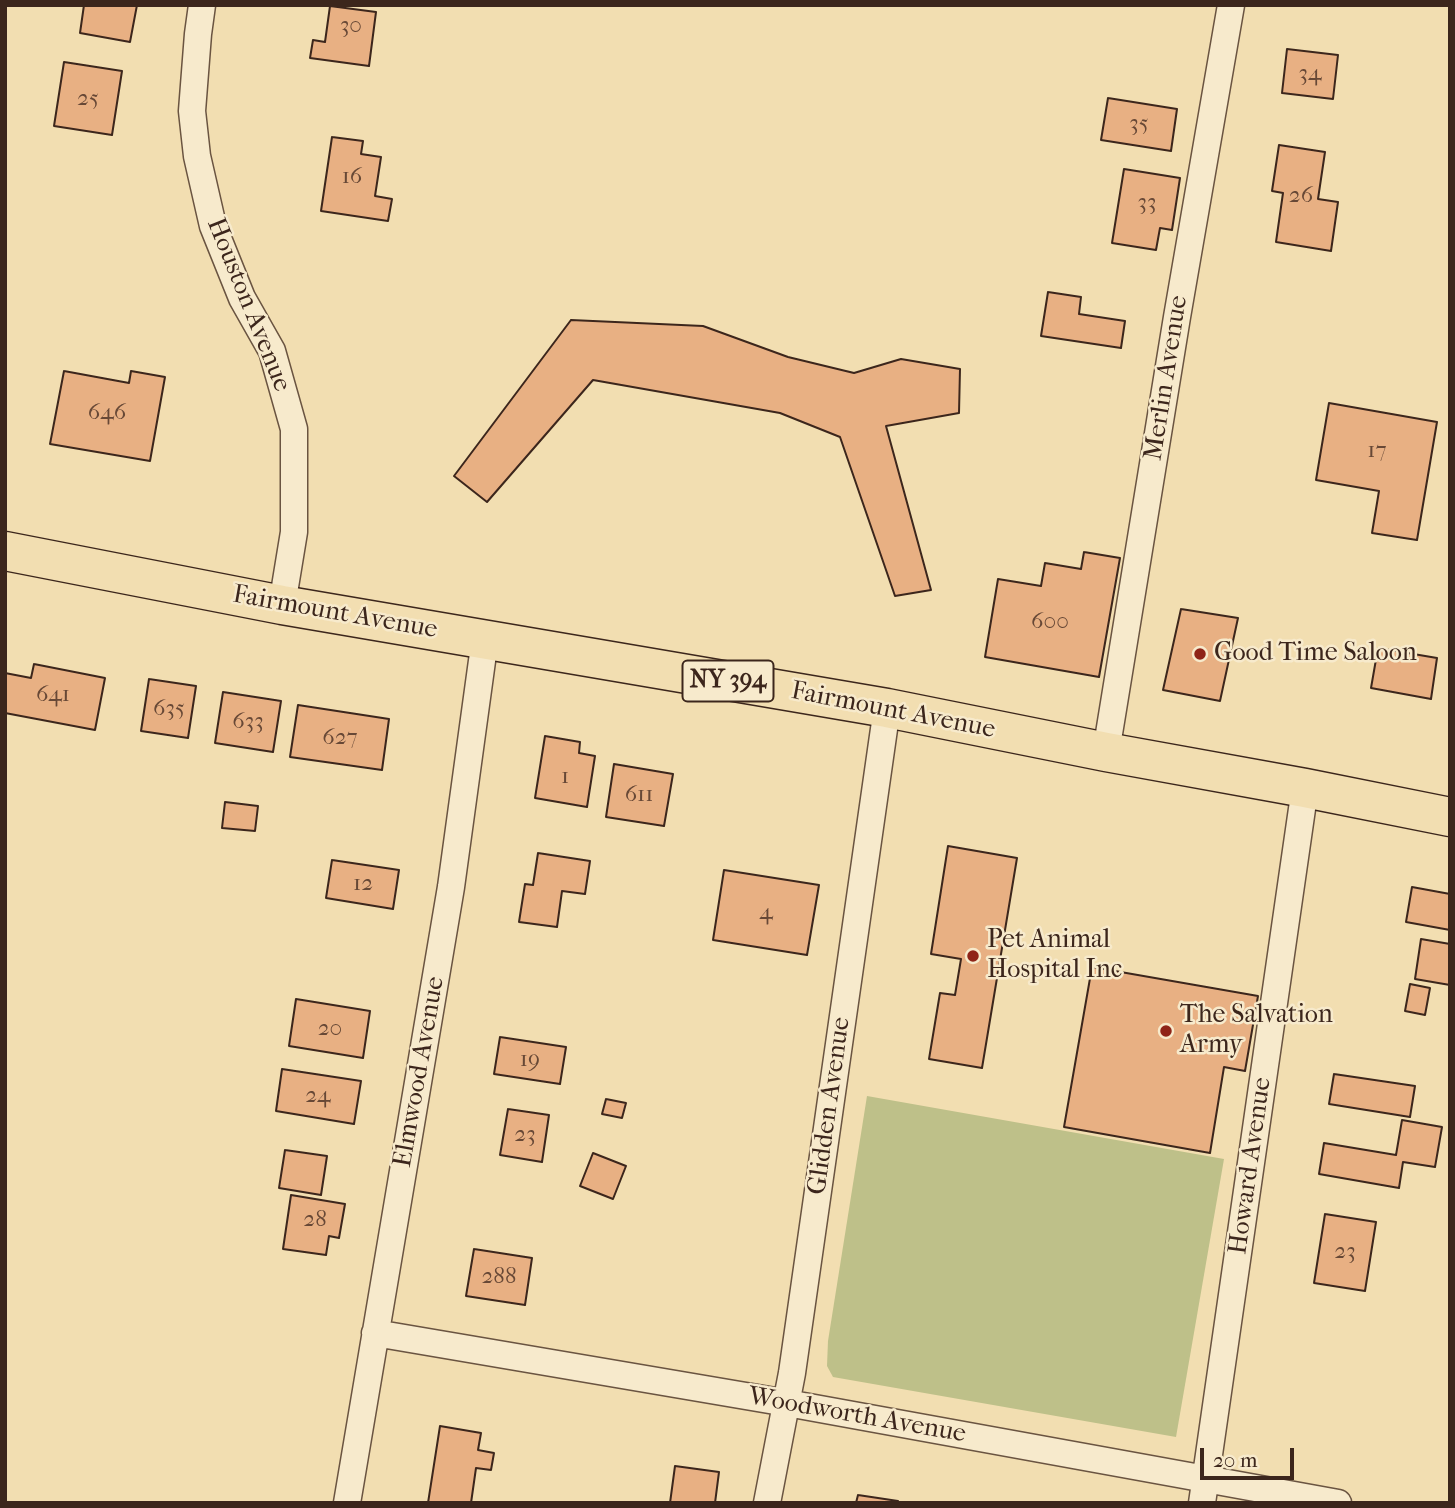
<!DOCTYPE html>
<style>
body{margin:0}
#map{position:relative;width:1455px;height:1508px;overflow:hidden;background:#f2deb1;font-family:"IM FELL French Canon",serif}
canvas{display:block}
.frame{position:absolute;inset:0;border:7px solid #3c261c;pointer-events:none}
.scale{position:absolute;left:1200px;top:1448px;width:94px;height:32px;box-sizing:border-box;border:4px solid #3c261c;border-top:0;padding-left:9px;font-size:21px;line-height:24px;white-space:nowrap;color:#3c261c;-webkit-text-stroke:5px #f7eacc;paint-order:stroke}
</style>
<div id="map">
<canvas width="1455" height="1508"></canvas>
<div class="frame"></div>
<div class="scale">20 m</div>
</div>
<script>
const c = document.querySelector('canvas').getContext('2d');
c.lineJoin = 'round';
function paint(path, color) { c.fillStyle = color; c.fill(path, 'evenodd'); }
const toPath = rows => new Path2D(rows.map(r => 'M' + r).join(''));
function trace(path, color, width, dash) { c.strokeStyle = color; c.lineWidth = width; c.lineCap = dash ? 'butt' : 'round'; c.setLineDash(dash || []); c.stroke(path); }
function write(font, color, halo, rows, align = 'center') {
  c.font = font + ' "IM FELL French Canon",serif'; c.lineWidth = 5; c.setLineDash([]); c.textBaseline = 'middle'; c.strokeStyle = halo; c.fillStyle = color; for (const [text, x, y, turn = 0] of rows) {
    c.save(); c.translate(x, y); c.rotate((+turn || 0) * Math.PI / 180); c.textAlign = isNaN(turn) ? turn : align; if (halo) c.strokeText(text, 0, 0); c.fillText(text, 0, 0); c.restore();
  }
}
paint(toPath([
 [867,1096,1224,1159,1176,1437,833,1377,827,1366,828,1341]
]), '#bec089');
const building = toPath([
 [84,5,137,5,130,42,80,33,84,5],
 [330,6,376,12,369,66,310,58,313,40,325,42,330,6],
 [1287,49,1338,55,1333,99,1282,93,1287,49],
 [64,62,122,71,112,135,54,126,64,62],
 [1108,98,1177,109,1171,151,1101,140,1108,98],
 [332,137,363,141,361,154,381,157,375,196,392,199,388,221,321,211,332,137],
 [1279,145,1325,152,1318,199,1338,202,1331,251,1276,242,1283,193,1272,191,1279,145],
 [1124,169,1180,178,1172,230,1160,228,1156,250,1112,243,1124,169],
 [1048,292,1081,297,1079,314,1125,321,1121,348,1041,336,1048,292],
 [571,320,703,326,788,357,854,373,901,359,960,369,959,413,886,426,931,590,895,596,840,437,780,413,593,380,487,502,454,476,571,320],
 [64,371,129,383,131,371,165,377,150,461,50,444,64,371],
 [1329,403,1437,422,1417,540,1372,533,1379,491,1316,480,1329,403],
 [1084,552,1120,558,1099,677,985,657,998,579,1041,586,1045,563,1081,569,1084,552],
 [1181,609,1238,618,1220,701,1163,690,1181,609],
 [1378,648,1437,658,1431,699,1371,688,1378,648],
 [34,664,105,678,95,730,5,713,5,673,31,678,34,664],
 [149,679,196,686,188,738,141,731,149,679],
 [223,692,281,701,273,752,215,743,223,692],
 [298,705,389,719,382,770,290,757,298,705],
 [545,736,580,742,579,753,595,756,587,807,535,798,545,736],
 [614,764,673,774,664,826,606,817,614,764],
 [225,802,258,806,255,831,222,828,225,802],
 [948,846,1017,858,982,1068,929,1059,940,993,955,995,961,959,931,954,948,846],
 [538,853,590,861,585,894,562,891,557,927,519,922,525,884,533,885,538,853],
 [332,860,399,870,393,909,326,898,332,860],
 [724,870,819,885,807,955,713,940,724,870],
 [1412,887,1450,894,1450,930,1406,922,1412,887],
 [1421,939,1450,944,1450,985,1415,979,1421,939],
 [1092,967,1258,996,1245,1071,1224,1067,1210,1153,1064,1127,1092,967],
 [1410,984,1430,988,1425,1015,1405,1011,1410,984],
 [296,999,370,1011,363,1058,289,1046,296,999],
 [500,1037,566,1047,560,1084,494,1074,500,1037],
 [282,1069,361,1081,354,1124,276,1111,282,1069],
 [1334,1074,1415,1086,1410,1117,1329,1104,1334,1074],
 [606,1099,626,1103,622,1118,602,1114,606,1099],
 [508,1109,549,1115,542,1162,500,1155,508,1109],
 [1402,1120,1442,1127,1435,1167,1403,1162,1399,1188,1319,1174,1324,1143,1396,1155,1402,1120],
 [285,1150,327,1156,321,1195,279,1188,285,1150],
 [593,1153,626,1166,613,1199,580,1186,593,1153],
 [291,1195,345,1204,339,1238,329,1236,326,1255,283,1249,291,1195],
 [1325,1214,1376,1222,1365,1291,1314,1283,1325,1214],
 [474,1249,532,1258,525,1305,466,1296,474,1249],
 [440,1426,481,1433,478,1450,494,1453,491,1470,476,1468,471,1503,428,1503,440,1426],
 [675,1466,719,1472,715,1503,670,1503,675,1466],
 [858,1495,898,1501,897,1503,856,1503,858,1495]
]);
paint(building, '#e8b083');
trace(building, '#3c261c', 2);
const street = toPath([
 [202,5,198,34,192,111,197,156,213,226,242,298,272,351,294,429,294,532,282,605],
 [1106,752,1177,317,1231,5],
 [375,1333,787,1403,1338,1503],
 [347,1503,451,887,485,639],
 [767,1503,792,1373,887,708],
 [1202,1503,1305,788]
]);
const primary = toPath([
 [5,551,282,605,887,708,1106,752,1305,788,1450,817]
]);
trace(street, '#6a5441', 29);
trace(primary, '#3c261c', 41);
trace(street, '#f7eacc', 26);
trace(primary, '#f2deb1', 38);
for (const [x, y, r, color] of [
 [1200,654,7,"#8f2418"],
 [973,956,7,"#8f2418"],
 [1166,1031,7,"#8f2418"]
]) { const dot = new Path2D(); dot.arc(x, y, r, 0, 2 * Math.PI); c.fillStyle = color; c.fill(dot); trace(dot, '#f7eacc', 2.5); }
write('23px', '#674836', null, [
 ["30",351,26],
 ["34",1310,74],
 ["25",88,99],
 ["35",1139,124],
 ["16",352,177],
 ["26",1301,196],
 ["33",1147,203],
 ["646",107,413],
 ["17",1377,451],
 ["600",1050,622],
 ["641",53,695],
 ["635",169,709],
 ["633",248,722],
 ["627",340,738],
 ["1",565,777],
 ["611",639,795],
 ["12",363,884],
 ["4",766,913],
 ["20",330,1029],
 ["19",530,1060],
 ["24",318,1096],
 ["23",525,1135],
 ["28",315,1220],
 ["23",1345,1252],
 ["288",499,1277]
]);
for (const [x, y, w] of [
 [728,681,91]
]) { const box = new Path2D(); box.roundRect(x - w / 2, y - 20.5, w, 41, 5); c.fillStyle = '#f7eacc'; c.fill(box); trace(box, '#3c261c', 2); }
write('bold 24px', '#3c261c', null, [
 ["NY 394",728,681]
]);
write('26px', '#3c261c', '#f7eacc', [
 ["Houston Avenue",248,305,68],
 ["Merlin Avenue",1167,378,-81],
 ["Fairmount Avenue",335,613,10],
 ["Fairmount Avenue",893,711,11],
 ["Elmwood Avenue",420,1072,-80],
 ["Glidden Avenue",830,1106,-82],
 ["Howard Avenue",1251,1166,-82],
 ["Woodworth Avenue",857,1416,10]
]);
write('26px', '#3c261c', '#f7eacc', [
 ["Good Time Saloon",1214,654],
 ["Pet Animal",987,941],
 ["Hospital Inc",987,971],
 ["The Salvation",1180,1016],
 ["Army",1180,1046]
], 'left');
</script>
